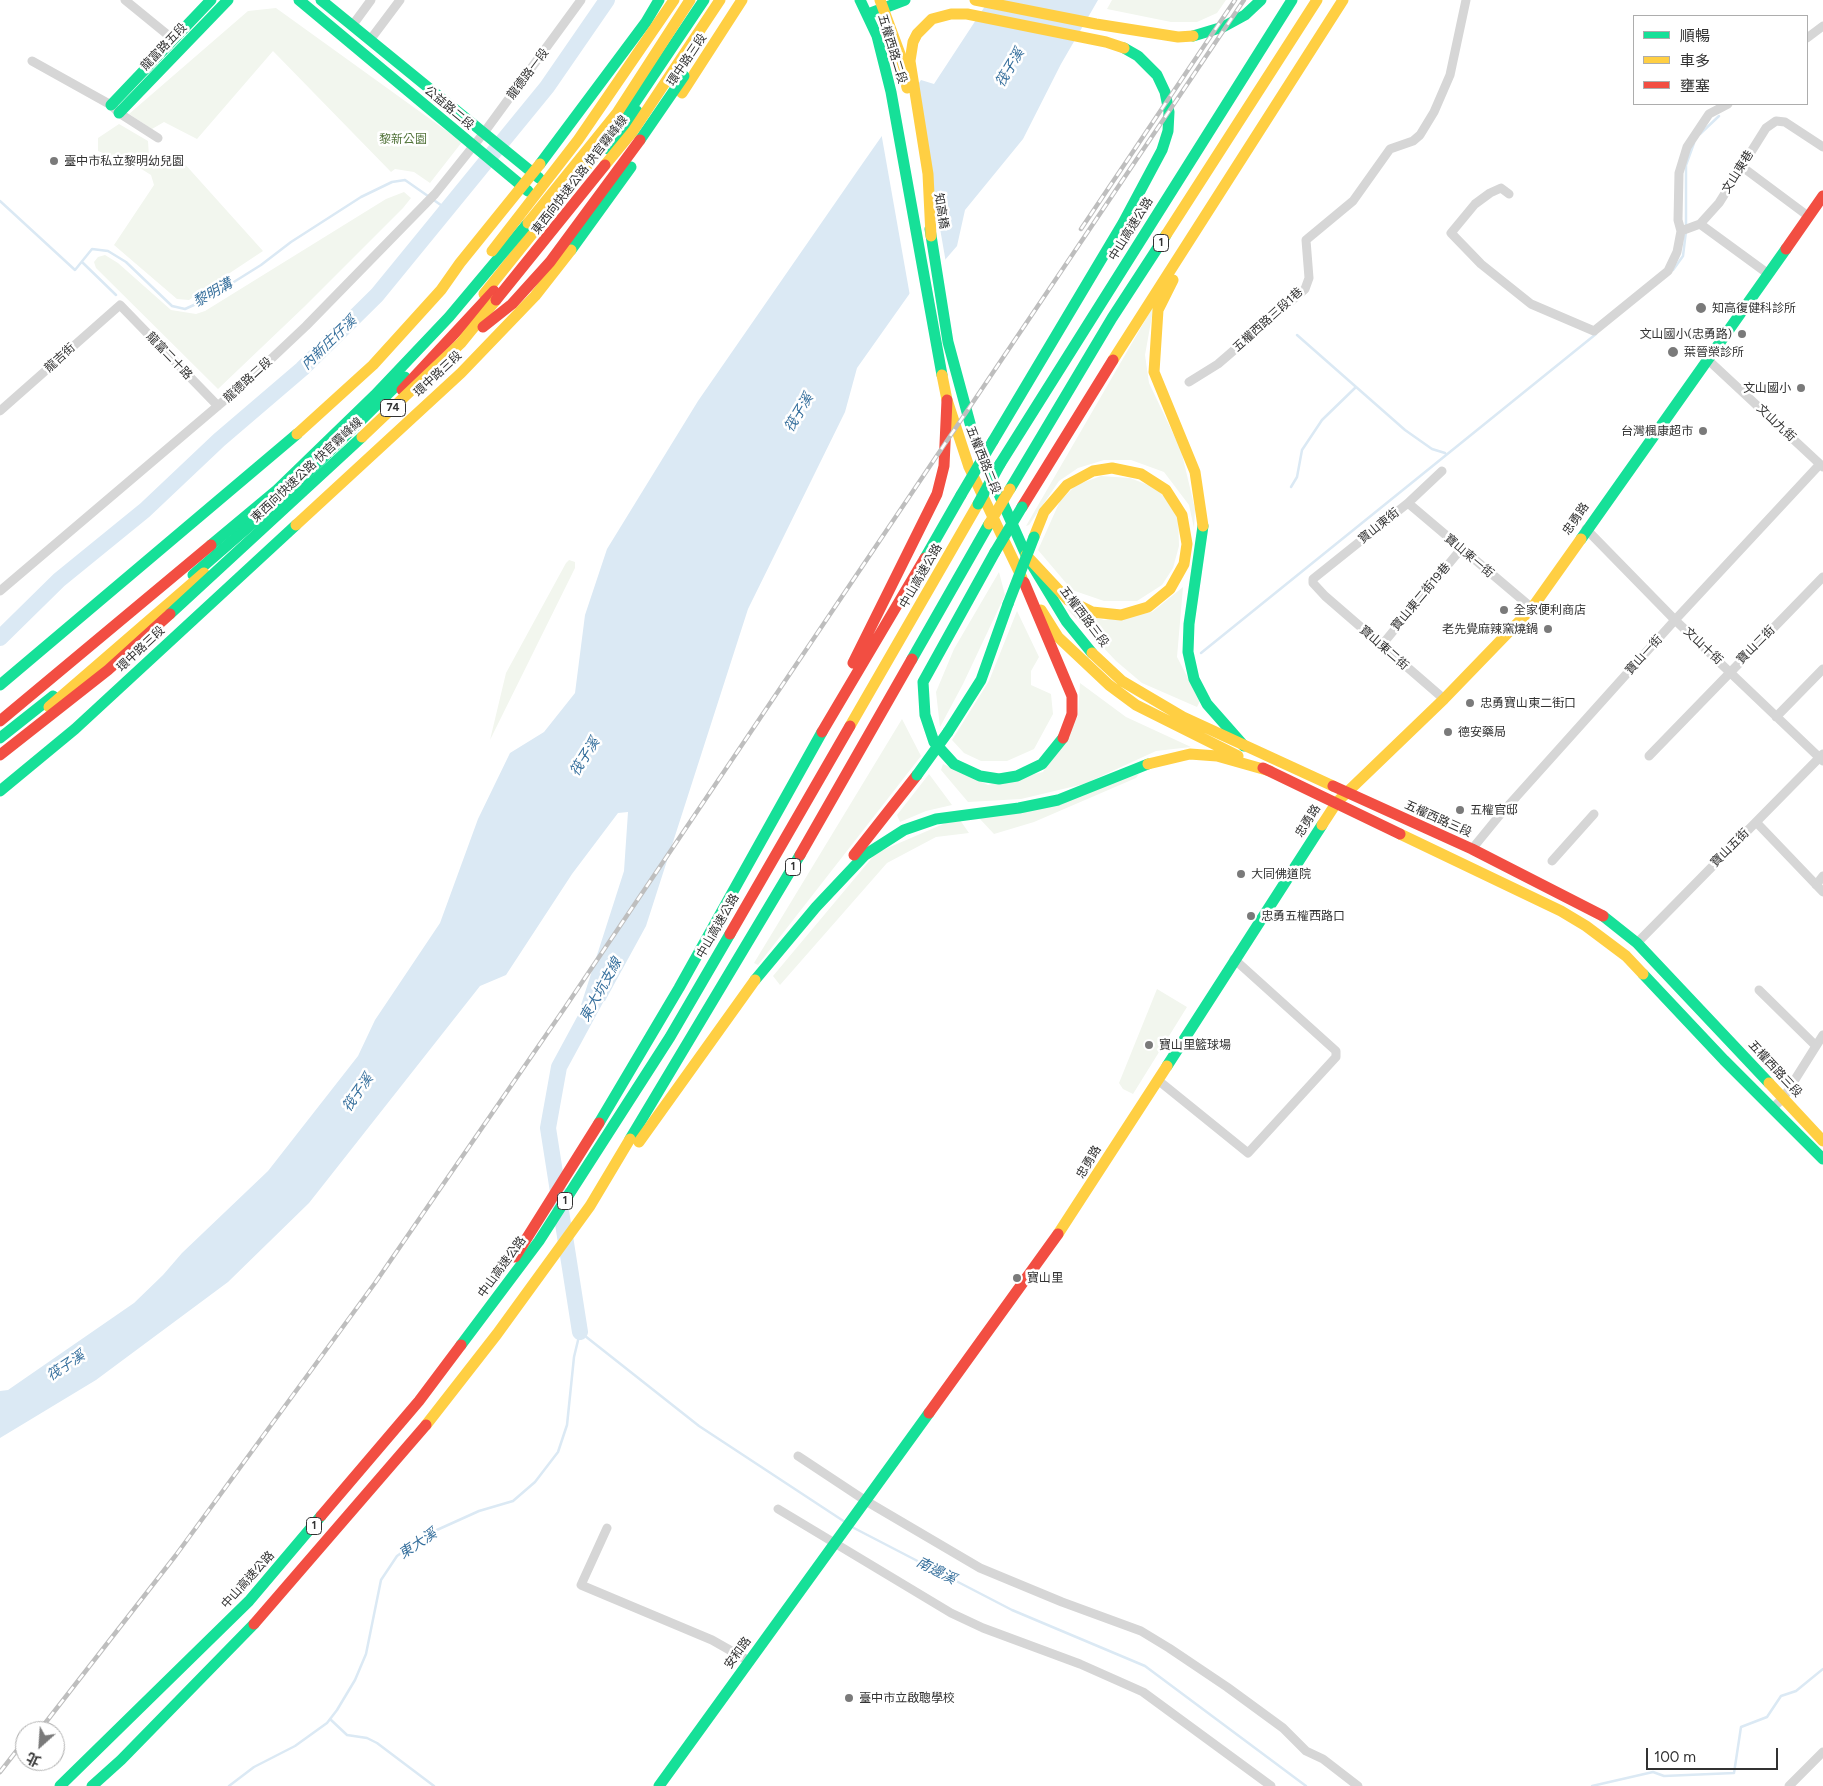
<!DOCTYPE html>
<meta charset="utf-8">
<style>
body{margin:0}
#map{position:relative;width:1823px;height:1786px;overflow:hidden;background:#fff;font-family:Figtree,"Noto Sans TC",sans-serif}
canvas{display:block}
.legend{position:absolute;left:1633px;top:15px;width:175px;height:90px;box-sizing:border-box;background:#fff;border:1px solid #adadad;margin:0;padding:6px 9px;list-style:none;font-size:15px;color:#323232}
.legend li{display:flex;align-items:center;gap:10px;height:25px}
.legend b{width:25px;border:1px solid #adadad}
.north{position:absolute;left:15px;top:1721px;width:50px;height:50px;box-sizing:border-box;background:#fff;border:1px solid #adadad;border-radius:50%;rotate:206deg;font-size:14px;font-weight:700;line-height:20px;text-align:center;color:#323232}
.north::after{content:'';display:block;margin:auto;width:18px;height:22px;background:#7a7a7a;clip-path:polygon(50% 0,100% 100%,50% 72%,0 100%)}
.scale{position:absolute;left:1646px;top:1748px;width:132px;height:22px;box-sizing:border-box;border:2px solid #323232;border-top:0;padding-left:6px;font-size:15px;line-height:18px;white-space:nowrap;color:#323232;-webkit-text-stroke:4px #fff;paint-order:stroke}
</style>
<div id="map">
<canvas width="1823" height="1786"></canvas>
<ul class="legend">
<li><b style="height:6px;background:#16e098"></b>順暢</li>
<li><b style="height:6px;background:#ffcf43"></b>車多</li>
<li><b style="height:6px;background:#f24e42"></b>壅塞</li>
</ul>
<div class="north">北</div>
<div class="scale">100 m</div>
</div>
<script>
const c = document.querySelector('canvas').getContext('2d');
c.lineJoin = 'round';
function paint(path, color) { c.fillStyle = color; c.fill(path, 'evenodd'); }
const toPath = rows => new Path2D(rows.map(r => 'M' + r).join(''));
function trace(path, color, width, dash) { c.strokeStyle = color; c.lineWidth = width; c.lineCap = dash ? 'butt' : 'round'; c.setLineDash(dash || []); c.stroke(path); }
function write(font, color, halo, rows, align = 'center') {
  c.font = font + ' Figtree,"Noto Sans TC",sans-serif'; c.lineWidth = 5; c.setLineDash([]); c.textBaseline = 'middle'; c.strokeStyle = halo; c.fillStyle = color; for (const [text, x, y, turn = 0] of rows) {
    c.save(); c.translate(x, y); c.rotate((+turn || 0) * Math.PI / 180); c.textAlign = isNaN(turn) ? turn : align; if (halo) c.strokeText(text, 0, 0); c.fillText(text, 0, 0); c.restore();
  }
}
paint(toPath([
 [1112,0,1226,0,1217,13,1197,22,1171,22,1107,9],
 [276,8,462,142,430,183,414,172,395,169,391,172,273,51,197,139,164,122,152,129,129,114,248,11],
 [119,124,148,141,149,157,158,166,171,169,183,162,263,251,189,300,177,299,114,245,154,185,151,175,135,165,98,151,98,138],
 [404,192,411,198,403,208,304,307,218,389,96,268,94,262,98,257,105,255,118,263,171,310,196,314,205,311,386,199],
 [1154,305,1145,355,1149,383,1181,450,1195,509,1194,528,1189,505,1164,472,1131,460,1104,460,1078,468,1059,481,1029,525,1026,526],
 [1101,476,1130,478,1156,488,1178,512,1179,546,1173,568,1162,585,1137,601,1104,601,1072,590,1038,550,1060,501,1076,485],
 [569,560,575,562,575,568,490,740,506,673,566,563],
 [999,572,1005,595,963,684,940,727,936,692,954,649],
 [1183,587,1177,657,1200,701,1197,707,1142,683,1116,661,1067,609,1104,620,1152,612],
 [1017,611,1039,657,1031,671,1031,685,1051,694,1053,714,1034,749,1007,761,981,761,964,753,952,740,989,681],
 [1080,683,1126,717,1191,747,1156,751,1084,784,1021,799,968,802,941,770,943,764,988,785,1043,772,1078,716],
 [902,719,921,756,758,965,754,963],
 [929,774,952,805,926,811,900,822,897,815],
 [1139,774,1136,778,1034,822,994,834,979,818],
 [960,820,969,833,936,837,887,863,780,985,773,976,876,853,948,822],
 [1157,989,1187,1007,1133,1094,1123,1089,1119,1083]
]), '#f2f6ee');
paint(toPath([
 [989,0,1098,0,1061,64,1023,139,965,210,957,246,932,275,915,286,857,368,845,412,748,609,646,926,605,1001,581,1005,624,871,628,812,618,813,572,874,506,975,480,986,309,1203,228,1282,96,1380,0,1438,0,1391,8,1390,134,1303,163,1275,182,1253,268,1171,358,1056,375,1020,440,923,478,819,510,753,544,732,575,693,585,615,607,549,698,401,858,170,921,80,934,84]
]), '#dbe9f4');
paint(toPath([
 [915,84,946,263,933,277,917,287,910,296,881,132]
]), '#fff');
trace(toPath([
 [1700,134,1719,116],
 [0,201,75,270,92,249,108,251,126,262,172,306,185,309,205,300,261,265,291,242,361,197,392,182,405,180,448,210],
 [1686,226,1686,165,1694,143],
 [82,262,116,295],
 [1673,270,1683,256,1686,231],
 [1297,335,1405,430,1432,449,1445,453],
 [1291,487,1297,477,1302,450,1322,420,1356,387],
 [1201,653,1596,334],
 [852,1527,1012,1610,1145,1666,1306,1786],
 [330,1719,347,1735,367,1738,377,1743,434,1786],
 [229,1786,254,1767,295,1746,327,1723,337,1710,355,1680,366,1654,381,1580,397,1556,428,1534,479,1511,513,1501,535,1482,558,1452,567,1425,574,1357,580,1332,699,1426,845,1522],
 [1592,1786,1653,1772,1664,1776,1734,1773,1741,1727,1767,1717,1781,1696,1796,1691,1823,1669]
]), '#dbe9f4', 2.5);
trace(toPath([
 [0,638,59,580,145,510,219,440,302,369,377,295,547,87,607,0],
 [580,1332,548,1128,559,1067,604,984]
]), '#dbe9f4', 16);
trace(toPath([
 [125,0,174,40],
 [352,26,371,0],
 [1807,38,1823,26],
 [370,40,400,0],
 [32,61,111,105,119,113,158,138],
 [1741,166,1808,216],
 [1509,194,1501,188,1490,193,1475,204,1451,233,1481,264,1531,304,1594,331,1668,271,1677,252,1681,231,1678,220,1679,173,1687,147,1709,114,1728,104],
 [1700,224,1719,203,1766,128,1776,121,1785,122,1823,147],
 [1681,231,1700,224,1767,273],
 [1706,358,1823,467],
 [1189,382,1218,364,1305,289,1309,278,1306,240,1353,201,1390,149,1413,141,1420,135,1434,112,1450,75,1466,0],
 [0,411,120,305,218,406],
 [1442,471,1408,503,1313,579,1313,583,1325,596,1444,699],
 [1408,503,1532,608],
 [1586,529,1675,620,1823,761],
 [0,591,253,376,306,326,435,194,483,134,581,0],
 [1381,646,1461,549],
 [1776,717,1823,669],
 [1649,756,1823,577],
 [1756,822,1823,892],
 [1472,849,1499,816,1675,620,1820,464],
 [1552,861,1594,814],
 [1816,885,1823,876],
 [1637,943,1823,754],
 [1759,990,1816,1046],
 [1159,1081,1248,1153,1336,1057,1336,1051,1234,959],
 [1773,1108,1784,1097,1823,1035],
 [798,1456,866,1501,980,1568,1062,1602,1141,1631,1169,1648,1227,1687,1283,1728,1306,1751,1323,1759,1358,1786],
 [778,1509,951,1613,983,1628,1080,1664,1143,1692,1271,1786],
 [607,1528,581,1585,712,1640,749,1661],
 [1789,1786,1823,1752]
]), '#d6d6d6', 9);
trace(toPath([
 [299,0,528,191],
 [321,0,539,178],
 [860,0,877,36,891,92,942,375],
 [868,14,905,0],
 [1193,36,1223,27,1245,15,1261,0],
 [111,105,211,0],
 [119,113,228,0],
 [626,116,704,0],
 [608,149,637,111],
 [540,164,646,22,659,0],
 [930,229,948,342,974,438,1026,555,1066,621,1092,653],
 [571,250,631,167],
 [993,441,1123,223,1162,150,1168,131,1169,112,1165,92,1157,75,1138,56,1124,48],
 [1000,464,1292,0],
 [1010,489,1112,318,1166,235],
 [1203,526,1189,624,1188,652,1194,679,1207,704,1244,746],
 [1581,539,1786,249],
 [995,552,923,682,925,715,934,742,954,764,980,776,999,779,1017,776,1042,764,1063,738],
 [925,558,961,495],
 [193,575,284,496,405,377],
 [912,659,989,524],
 [0,685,297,434],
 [948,732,981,680,1008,604],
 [0,738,53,696],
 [0,791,75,729,296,525],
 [1603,916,1637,943,1769,1083],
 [1643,974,1724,1060,1823,1159],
 [755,980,816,907,865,855,904,830,936,819,1019,808,1058,800,1148,764],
 [1167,1066,1322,825],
 [599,1123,679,988,822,732],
 [630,1139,800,855],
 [461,1345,539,1241,670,1037,730,934],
 [60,1786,249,1601,321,1516],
 [92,1786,121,1760,254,1624],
 [659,1786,929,1413]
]), '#16e098', 11);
trace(toPath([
 [880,0,900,54,907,88],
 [975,0,1096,24,1178,37,1193,36],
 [682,93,742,0],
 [1166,235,1317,0],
 [931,236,928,174,910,61,913,42,917,34,932,19,951,14,967,14,1106,42,1124,48],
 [1173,280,1158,310,1154,372,1195,472,1203,526],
 [484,294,609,138],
 [1113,360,1343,0],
 [942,375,947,400,969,467,1022,578],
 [297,434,373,365,441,290,460,263,540,164],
 [296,525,461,373,535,296,571,250],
 [1026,555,1068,600,1092,612,1121,615,1148,607,1170,589,1184,564,1187,544,1182,515,1166,490,1141,474,1112,468,1093,471,1067,485,1044,512,1034,537],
 [1041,610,1058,637,1109,685,1136,705,1238,756],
 [1092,653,1122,681,1183,717,1333,786],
 [49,707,204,573],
 [850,726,978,504],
 [1148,764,1190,754,1217,756,1270,771],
 [1322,825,1337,802,1444,699,1532,608,1581,539],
 [1400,834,1561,911,1586,926,1626,956,1643,974],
 [1769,1083,1823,1141],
 [639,1142,755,980],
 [1058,1234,1167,1066],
 [426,1425,497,1334,590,1206,630,1139]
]), '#ffcf43', 11);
trace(toPath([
 [1786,249,1823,196],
 [402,390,494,291],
 [1022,507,1113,360],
 [1024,582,1072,696,1072,714,1063,738],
 [853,663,937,494,944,466,947,400],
 [822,732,925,558],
 [1263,768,1400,834],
 [1333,786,1472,849,1603,916],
 [800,855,912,659],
 [854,855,917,775],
 [730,934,850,726],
 [515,1257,599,1123],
 [929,1413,1058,1234],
 [321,1516,419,1401,461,1345],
 [254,1624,426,1425]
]), '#f24e42', 11);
const rail = toPath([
 [1081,229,1235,0],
 [39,1731,176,1555,375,1283,564,1009,1244,0],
 [0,1772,25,1740]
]);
trace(rail, '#bebebe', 4.5);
trace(rail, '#fff', 2.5, [8]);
trace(toPath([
 [640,140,684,76],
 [961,495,993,441],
 [978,504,1000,464],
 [211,545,277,490,375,395,449,317,528,223],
 [995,552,1022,507],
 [1008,604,1034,537],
 [170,614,362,437],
 [917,775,948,732]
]), '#16e098', 11);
trace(toPath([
 [605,165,633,131,720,0],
 [528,223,617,113,690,0],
 [492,251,578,140,674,0],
 [362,437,461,343,496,300],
 [989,524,1010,489]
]), '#ffcf43', 11);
trace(toPath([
 [496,300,605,165],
 [483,327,512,304,550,262,640,140],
 [0,721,211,545],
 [0,755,108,670,170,614]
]), '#f24e42', 11);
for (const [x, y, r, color] of [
 [54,161,5,"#7a7a7a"],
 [1701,308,6,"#7a7a7a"],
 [1742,334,5,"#7a7a7a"],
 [1673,352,6,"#7a7a7a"],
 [1801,388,5,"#7a7a7a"],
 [1703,431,5,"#7a7a7a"],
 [1504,610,5,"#7a7a7a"],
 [1548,629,5,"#7a7a7a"],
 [1470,703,5,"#7a7a7a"],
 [1448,732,5,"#7a7a7a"],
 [1460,810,5,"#7a7a7a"],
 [1241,874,5,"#7a7a7a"],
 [1251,916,5,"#7a7a7a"],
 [1149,1045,5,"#7a7a7a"],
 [1017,1278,5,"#7a7a7a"],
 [849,1698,5,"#7a7a7a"]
]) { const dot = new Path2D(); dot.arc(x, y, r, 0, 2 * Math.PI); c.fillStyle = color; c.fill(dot); trace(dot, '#fff', 2); }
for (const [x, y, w] of [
 [1161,243,15],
 [393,408,25],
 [793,867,15],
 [565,1201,15],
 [314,1526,15]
]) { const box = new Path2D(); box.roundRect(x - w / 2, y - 8.5, w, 17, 4); c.fillStyle = '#fff'; c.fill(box); trace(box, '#323232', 1); }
write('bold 11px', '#323232', null, [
 ["1",1161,243],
 ["74",393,408],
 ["1",793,867],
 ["1",565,1201],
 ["1",314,1526]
]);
write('12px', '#323232', '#fff', [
 ["龍富路五段",164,47,-46],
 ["五權西路二段",892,49,73],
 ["環中路三段",687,60,-56],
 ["龍德路一段",528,74,-53],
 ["公益路二段",449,108,40],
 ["文山東巷",1738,172,-58],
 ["東西向快速公路 快官霧峰線",580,175,-52],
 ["知高橋",941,211,81],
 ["中山高速公路",1131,229,-58],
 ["五權西路三段1巷",1268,320,-42],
 ["龍富二十路",169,356,46],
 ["龍吉街",60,358,-42],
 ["環中路三段",438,374,-43],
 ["龍德路二段",248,380,-42],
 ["文山九街",1776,423,43],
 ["五權西路二段",983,460,68],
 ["東西向快速公路 快官霧峰線",307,470,-43],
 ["忠勇路",1576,519,-55],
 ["寶山東街",1379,526,-39],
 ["寶山東一街",1469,556,40],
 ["中山高速公路",921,576,-60],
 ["寶山東二街19巷",1421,597,-50],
 ["五權西路三段",1084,617,53],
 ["寶山二街",1756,645,-45],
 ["文山十街",1703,646,43],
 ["寶山東二街",1384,648,41],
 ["環中路三段",141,649,-43],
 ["寶山一街",1644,655,-48],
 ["五權西路三段",1438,819,24],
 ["忠勇路",1308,821,-58],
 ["寶山五街",1730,848,-45],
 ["中山高速公路",718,926,-60],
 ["五權西路三段",1775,1069,47],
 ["忠勇路",1089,1162,-59],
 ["中山高速公路",502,1267,-54],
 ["中山高速公路",248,1580,-48],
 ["安和路",738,1653,-54]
]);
write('12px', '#52733a', '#fff', [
 ["黎新公園",403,139]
]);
write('12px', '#323232', '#fff', [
 ["臺中市私立黎明幼兒園",64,161],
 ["知高復健科診所",1712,308],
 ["文山國小(忠勇路)",1732,334,"right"],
 ["葉晉榮診所",1684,352],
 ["文山國小",1791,388,"right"],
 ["台灣楓康超市",1693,431,"right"],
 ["全家便利商店",1514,610],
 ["老先覺麻辣窯燒鍋",1538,629,"right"],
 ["忠勇寶山東二街口",1480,703],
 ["德安藥局",1458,732],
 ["五權官邸",1470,810],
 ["大同佛道院",1251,874],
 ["忠勇五權西路口",1261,916],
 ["寶山里籃球場",1159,1045],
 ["寶山里",1027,1278],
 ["臺中市立啟聰學校",859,1698]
], 'left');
write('italic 14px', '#37709d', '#fff', [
 ["筏子溪",1010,68,-59],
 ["黎明溝",213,293,-30],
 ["內新庄仔溪",329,343,-44],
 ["筏子溪",799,413,-59],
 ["筏子溪",585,757,-58],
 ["東大坑支線",601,990,-61],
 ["筏子溪",358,1093,-55],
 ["筏子溪",66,1366,-34],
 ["東大溪",418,1544,-34],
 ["南邊溪",936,1571,27]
]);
</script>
